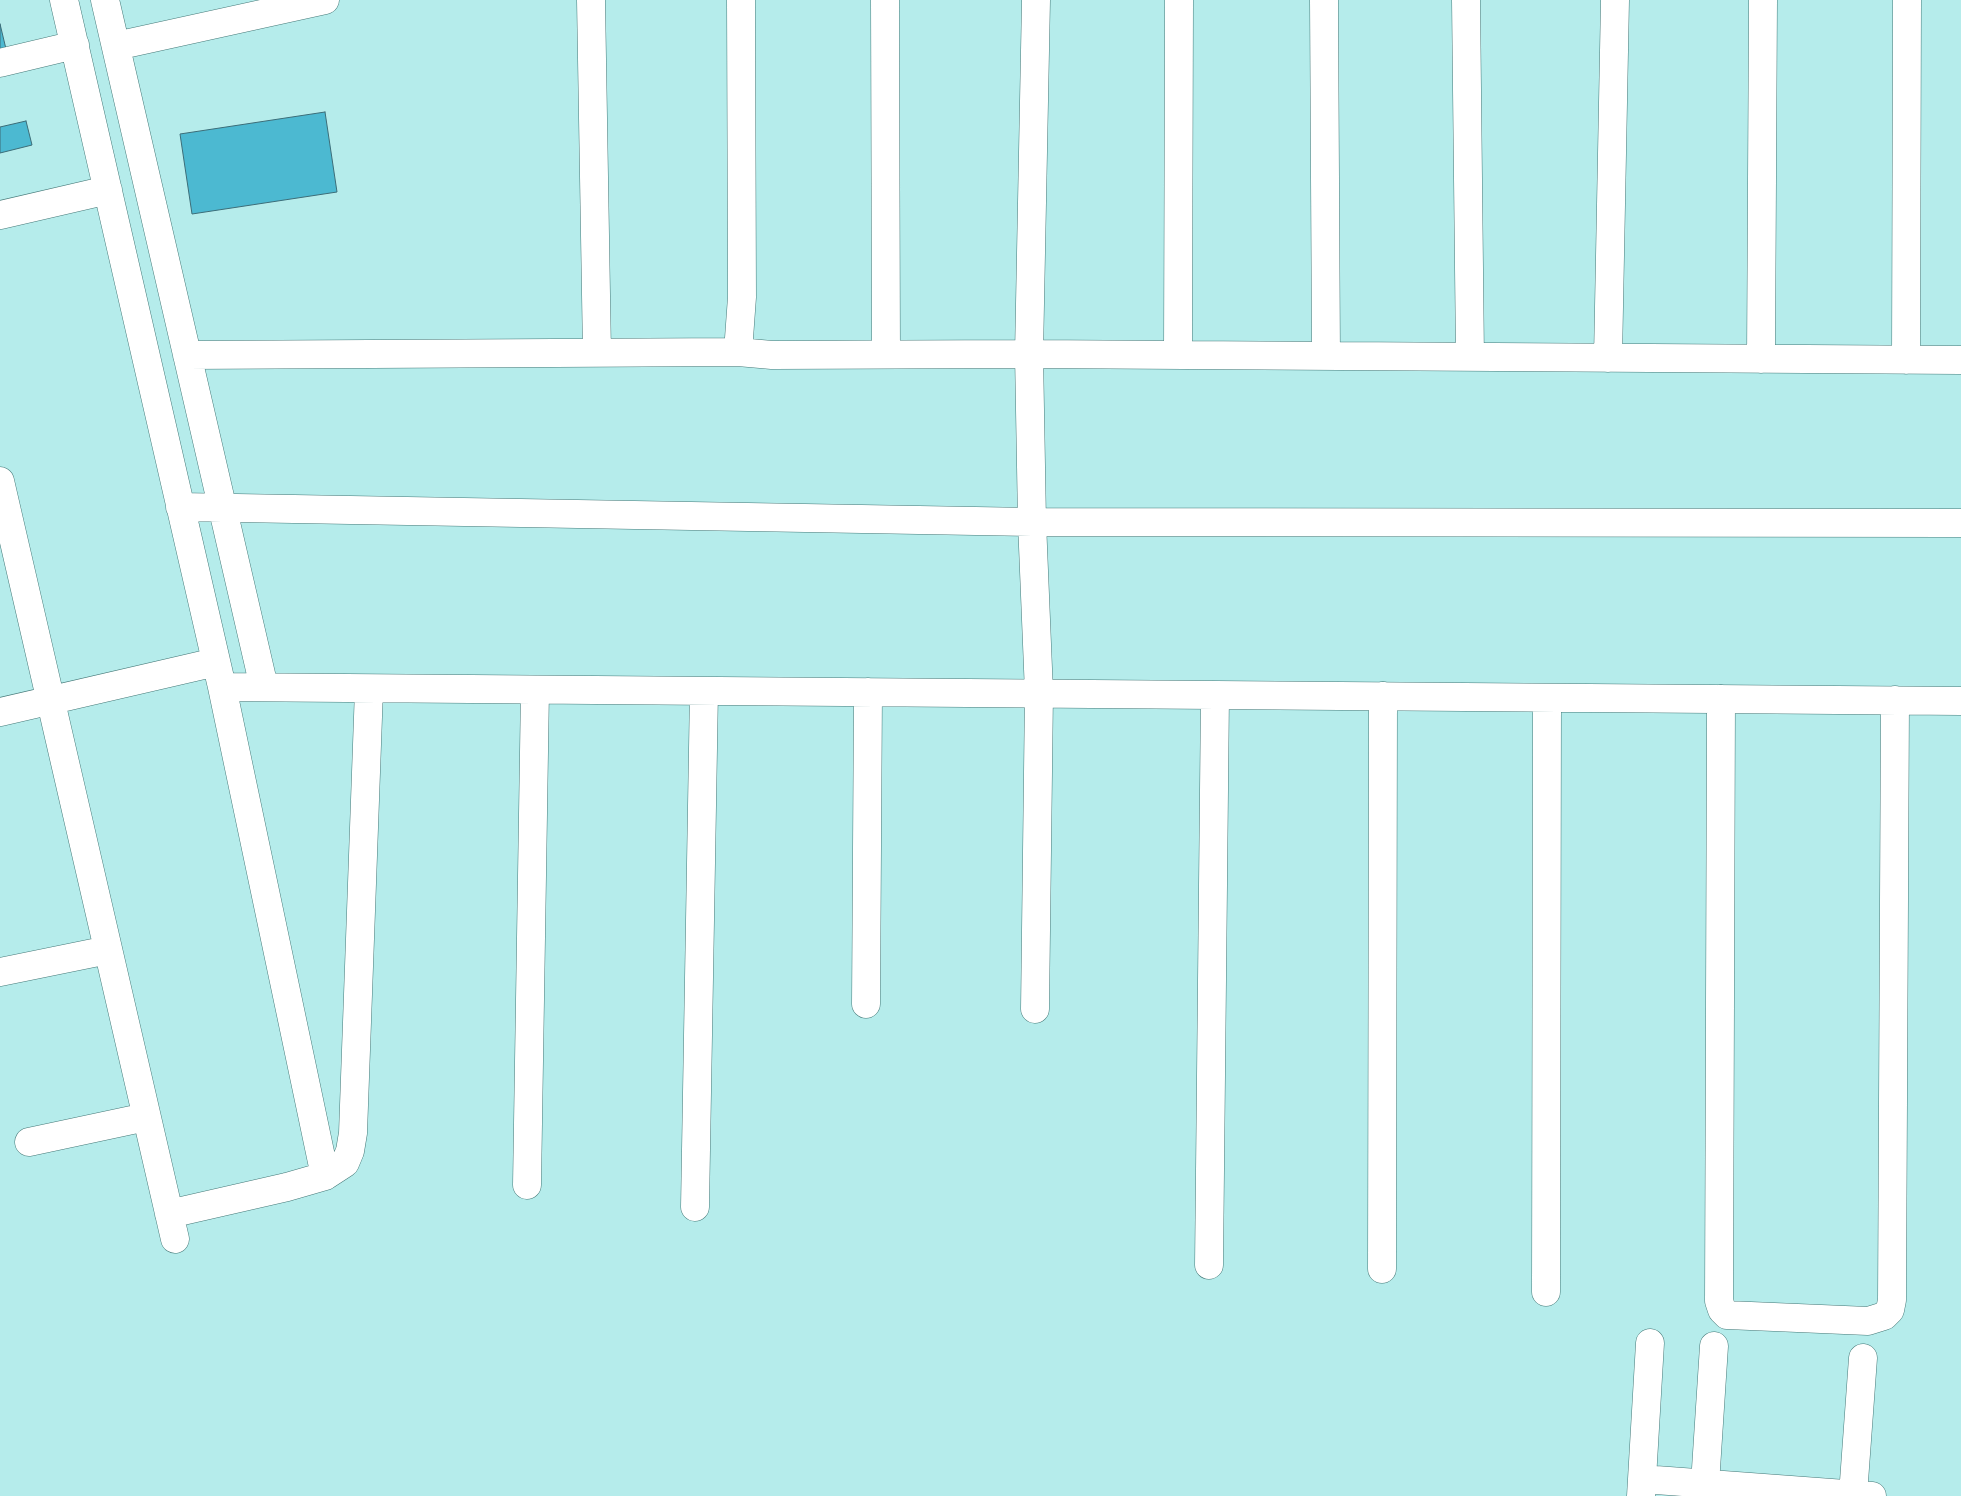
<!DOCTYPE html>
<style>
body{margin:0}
canvas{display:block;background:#b5eceb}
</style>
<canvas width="1961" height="1496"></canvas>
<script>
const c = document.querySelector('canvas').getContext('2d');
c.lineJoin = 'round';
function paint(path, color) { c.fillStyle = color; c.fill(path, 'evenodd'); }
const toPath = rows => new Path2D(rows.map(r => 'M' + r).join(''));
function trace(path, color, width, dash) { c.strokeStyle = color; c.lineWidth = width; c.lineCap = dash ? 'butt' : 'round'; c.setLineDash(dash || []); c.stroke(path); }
const building = toPath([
 [0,24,6,49,0,50,0,24],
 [325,112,337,192,192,214,180,134,325,112],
 [26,121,32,145,0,153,0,127,26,121]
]);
paint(building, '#4cb9d1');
trace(building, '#3c6d78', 1);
const minor = toPath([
 [64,0,222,687,325,1176],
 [105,0,264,687],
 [591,0,597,353],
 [741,0,742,297,738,352,772,355,1029,354,1961,360],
 [885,0,886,354],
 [1324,0,1326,356],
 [1466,0,1470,357],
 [116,46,325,0],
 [0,63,75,45],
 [0,215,108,190],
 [187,355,738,352],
 [1178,355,1179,0],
 [1608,358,1615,0],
 [1761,359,1763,0],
 [1906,360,1907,0],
 [0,481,175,1239],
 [180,507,1032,522,1961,523],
 [222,687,1961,701],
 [1721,699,1719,1301,1722,1310,1727,1315,1868,1321,1884,1316,1890,1310,1892,1300,1895,700],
 [0,712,216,662],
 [0,972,108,950],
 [866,1004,868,692],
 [1035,1009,1039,693,1032,522,1029,354,1036,0],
 [29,1142,146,1117],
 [527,1185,535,690],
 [695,1207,704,691],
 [169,1214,287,1187,325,1176,345,1163,350,1151,353,1133,369,689],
 [1209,1265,1215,695],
 [1382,1269,1383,696],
 [1546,1292,1547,698],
 [1642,1479,1872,1496],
 [1705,1484,1714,1346],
 [1853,1495,1863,1358],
 [1641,1496,1650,1343]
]);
trace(minor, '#457978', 29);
trace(minor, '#fff', 28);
</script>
